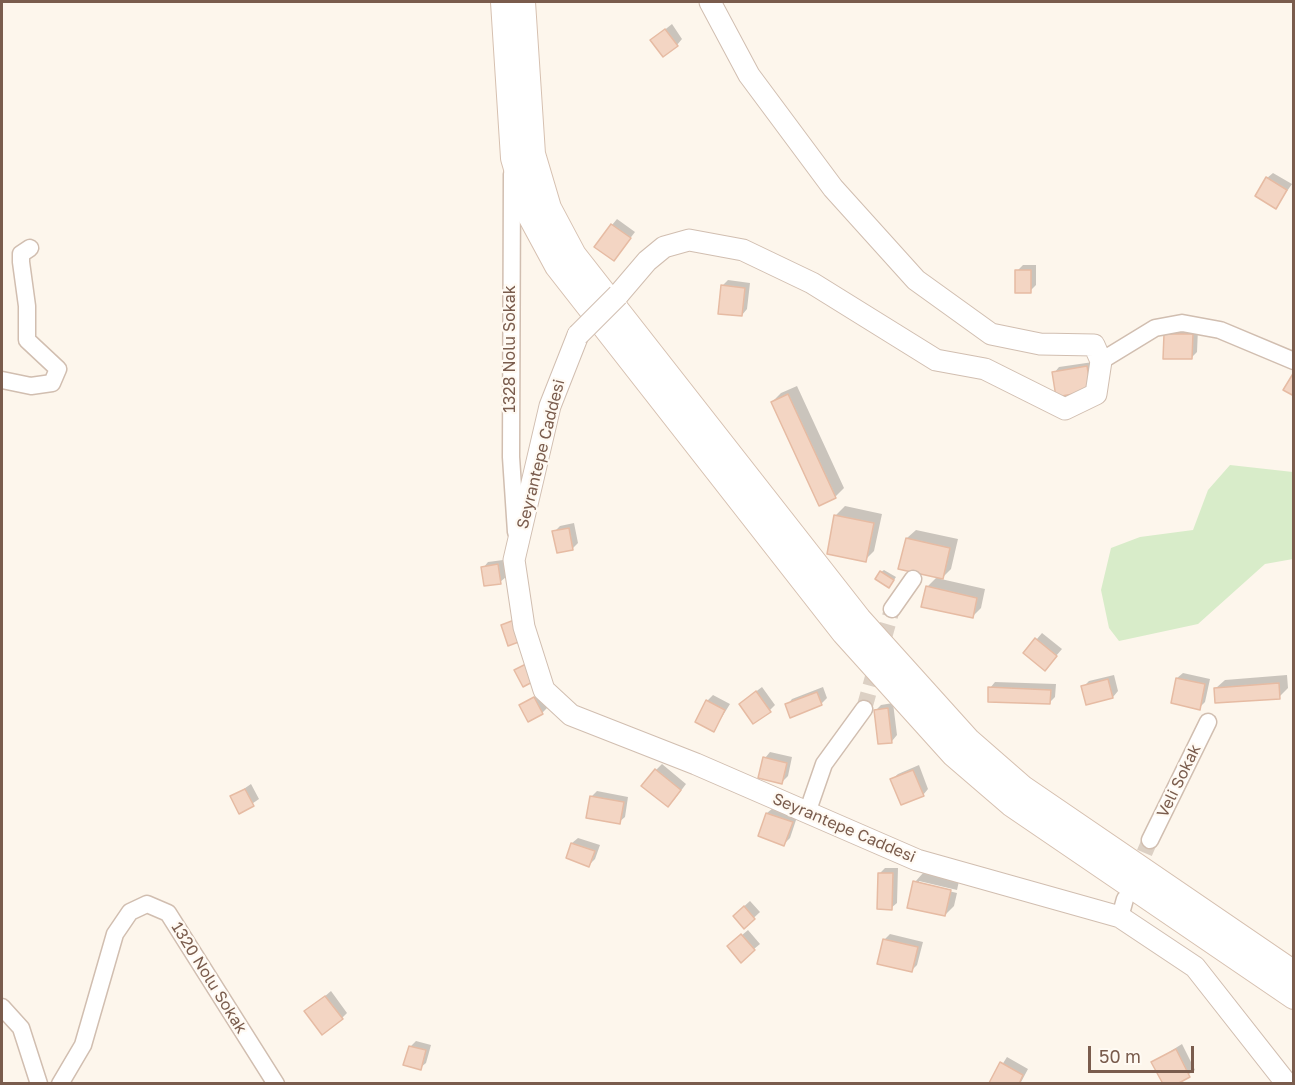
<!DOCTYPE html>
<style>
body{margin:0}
#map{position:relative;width:1295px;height:1085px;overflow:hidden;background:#fdf6ec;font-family:"Golos Text",sans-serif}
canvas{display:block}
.frame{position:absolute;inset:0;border:3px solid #7a5c4d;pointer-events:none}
.scale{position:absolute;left:1088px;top:1046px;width:106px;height:27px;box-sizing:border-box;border:3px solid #7a5c4d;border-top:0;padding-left:8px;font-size:18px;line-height:21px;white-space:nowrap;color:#7a5c4d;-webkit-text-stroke:4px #fffaf3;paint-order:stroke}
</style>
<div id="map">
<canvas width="1295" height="1085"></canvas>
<div class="frame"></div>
<div class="scale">50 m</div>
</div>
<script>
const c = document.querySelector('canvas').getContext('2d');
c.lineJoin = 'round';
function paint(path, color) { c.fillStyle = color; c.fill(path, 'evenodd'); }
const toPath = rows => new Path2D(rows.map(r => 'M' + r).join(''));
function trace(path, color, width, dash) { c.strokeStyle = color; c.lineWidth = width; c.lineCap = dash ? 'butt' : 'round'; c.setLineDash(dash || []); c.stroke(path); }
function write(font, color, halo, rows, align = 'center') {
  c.font = font + ' "Golos Text",sans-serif'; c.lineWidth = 4.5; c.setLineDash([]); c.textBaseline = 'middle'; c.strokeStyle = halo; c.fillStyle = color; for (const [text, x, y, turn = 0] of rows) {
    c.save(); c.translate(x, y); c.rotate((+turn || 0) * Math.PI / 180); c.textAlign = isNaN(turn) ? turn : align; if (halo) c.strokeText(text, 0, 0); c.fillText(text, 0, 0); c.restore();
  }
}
paint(toPath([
 [1230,465,1293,472,1293,559,1265,564,1198,624,1119,641,1109,628,1101,590,1111,548,1140,537,1193,530,1208,490]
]), '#d8ecc9');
paint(toPath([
 [672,24,682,39,677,45,652,40],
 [1273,173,1292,184,1276,207,1267,178],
 [617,219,635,232,614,259,612,225],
 [1023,265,1036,265,1036,285,1030,291,1017,271],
 [728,280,750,283,747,309,742,315,722,286],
 [1171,328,1198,329,1197,352,1191,358,1165,334],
 [1093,362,1096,384,1054,373,1059,367],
 [797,386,844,488,835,497,772,402,781,393],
 [845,506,882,514,874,551,865,560,828,552,836,515],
 [574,523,578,543,573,548,554,532,560,526],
 [916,530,958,539,951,569,941,579,985,589,981,608,972,617,927,587,938,576,907,538],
 [503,560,506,577,500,582,483,568,488,562],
 [884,570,896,577,892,583,881,572],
 [1042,633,1062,649,1050,663,1025,653],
 [1183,673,1210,679,1205,702,1199,708,1177,678],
 [1114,675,1118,691,1113,697,1083,687,1089,681],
 [1287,675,1288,688,1279,697,1216,688,1225,680],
 [995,682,1056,684,1055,697,1049,703,990,688],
 [762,687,775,705,770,710,746,699],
 [823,687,827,698,821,704,787,705,792,699],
 [540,693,548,707,542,713,521,705],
 [713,695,730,704,714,730,707,701],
 [893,703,897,735,892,741,875,711,881,705],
 [770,752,792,757,788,776,782,782,765,758],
 [662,764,686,784,674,800,656,770],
 [919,765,928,789,923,795,892,779,898,774],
 [251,784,259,799,240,812,232,797],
 [597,791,628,797,625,817,619,822,591,797],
 [773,808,797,817,790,838,784,844,767,813],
 [578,838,600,845,595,859,589,865,568,857,572,843],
 [885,868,898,868,897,903,891,908,879,874],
 [923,873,959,881,957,890,919,881,919,884,957,893,954,906,945,915,915,882],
 [750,901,760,912,744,927,740,910],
 [748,930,760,944,754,949,735,941],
 [890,934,923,942,917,965,912,970,884,940],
 [331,991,347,1013,342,1018,310,1009],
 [416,1041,431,1045,426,1063,420,1068,410,1047],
 [1182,1044,1195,1070,1174,1084,1153,1062],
 [1007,1057,1028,1069,1020,1084,991,1082]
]), '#0003');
const building = toPath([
 [665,29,678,46,663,57,650,40,665,29],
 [1266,177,1287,190,1276,209,1255,196,1266,177],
 [611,224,631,238,614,261,594,247,611,224],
 [1015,270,1031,270,1031,293,1015,293,1015,270],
 [721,285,745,288,742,316,718,314,721,285],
 [1164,334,1193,334,1192,359,1163,359,1164,334],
 [1087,366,1091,391,1056,397,1052,372,1087,366],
 [1294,372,1294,396,1283,390,1294,372],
 [788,394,836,498,819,506,771,402,788,394],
 [834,515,874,523,866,562,827,554,834,515],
 [569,528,573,550,557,553,552,531,569,528],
 [906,538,950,548,943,579,898,569,906,538],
 [498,564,501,584,484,586,481,567,498,564],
 [880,571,894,580,889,588,875,579,880,571],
 [926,586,977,598,973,618,921,607,926,586],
 [517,619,524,640,508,646,501,625,517,619],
 [1035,638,1057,656,1045,671,1023,653,1035,638],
 [530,662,538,679,523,687,514,670,530,662],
 [1176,678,1205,684,1200,710,1171,703,1176,678],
 [1108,679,1113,698,1086,705,1081,686,1108,679],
 [1279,683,1280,699,1215,703,1214,688,1279,683],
 [988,687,1051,690,1050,704,988,702,988,687],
 [756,691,771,712,753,724,739,704,756,691],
 [817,692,822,705,790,718,785,704,817,692],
 [534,697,543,714,528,722,519,705,534,697],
 [706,700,725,710,714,732,695,722,706,700],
 [888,708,892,743,878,744,874,710,888,708],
 [763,757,787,763,782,784,758,778,763,757],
 [655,769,681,790,668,807,641,786,655,769],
 [913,770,924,796,901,805,890,779,913,770],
 [245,789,254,806,239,814,230,796,245,789],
 [590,796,624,802,620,824,586,818,590,796],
 [766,813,793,822,784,846,758,836,766,813],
 [571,843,595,851,589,867,566,858,571,843],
 [878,873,893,873,892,910,877,909,878,873],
 [913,881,951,890,945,916,907,908,913,881],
 [744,906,755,919,744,929,733,916,744,906],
 [741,934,755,950,741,963,727,946,741,934],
 [883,939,918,947,912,972,877,964,883,939],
 [325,996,343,1019,322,1035,304,1011,325,996],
 [409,1046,426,1050,421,1070,403,1065,409,1046],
 [1176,1049,1190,1077,1177,1084,1163,1084,1151,1062,1176,1049],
 [1000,1062,1023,1075,1019,1084,989,1083,1000,1062]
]);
paint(building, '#f3d5c3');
trace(building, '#e6bba3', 1.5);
trace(toPath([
 [864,709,892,609],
 [1135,875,1150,840]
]), '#dcd0c4', 16, [16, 8]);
const minor = toPath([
 [512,174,511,457,516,532],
 [1101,361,1155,328,1182,323,1220,330,1294,361],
 [2,380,31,386,52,383,58,369,27,340,27,306,21,262,21,254,30,248],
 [892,609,913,579],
 [807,813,824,764,864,709],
 [1150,840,1208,722],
 [1120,917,1125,899],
 [2,1007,21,1028,39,1084],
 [60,1084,83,1045,115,934,130,912,147,904,168,913,276,1084]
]);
const tertiary = toPath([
 [618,295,647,261,664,247,689,240,743,250,812,283,936,360,985,369,1065,409,1096,394,1101,361,1094,345,1040,344,991,334,916,280,833,188,749,75,710,2],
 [578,335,550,406,514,560,524,627,544,690,571,715,696,764,917,860,1120,917,1195,967,1287,1084]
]);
const secondary = toPath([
 [503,2,513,158,530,216,557,266,844,633,954,755,1011,804,1294,997],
 [523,2,533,154,549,208,574,255,859,619,968,740,1023,788,1294,973]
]);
trace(minor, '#d1beb0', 19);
trace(tertiary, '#d1beb0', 23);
trace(secondary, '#d6c0b0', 26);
trace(minor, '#fff', 16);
trace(tertiary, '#fff', 21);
trace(secondary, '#fff', 24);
const tertiaryBridge = toPath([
 [578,335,618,295]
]);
trace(tertiaryBridge, '#d1beb0', 23, []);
trace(tertiaryBridge, '#fff', 21);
write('16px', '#7a5c4d', '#fffaf3', [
 ["1328 Nolu Sokak",510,349,-90],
 ["Seyrantepe Caddesi",541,454,-76],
 ["Veli Sokak",1179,781,-64],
 ["Seyrantepe Caddesi",844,828,23],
 ["1320 Nolu Sokak",209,978,58]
]);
</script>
